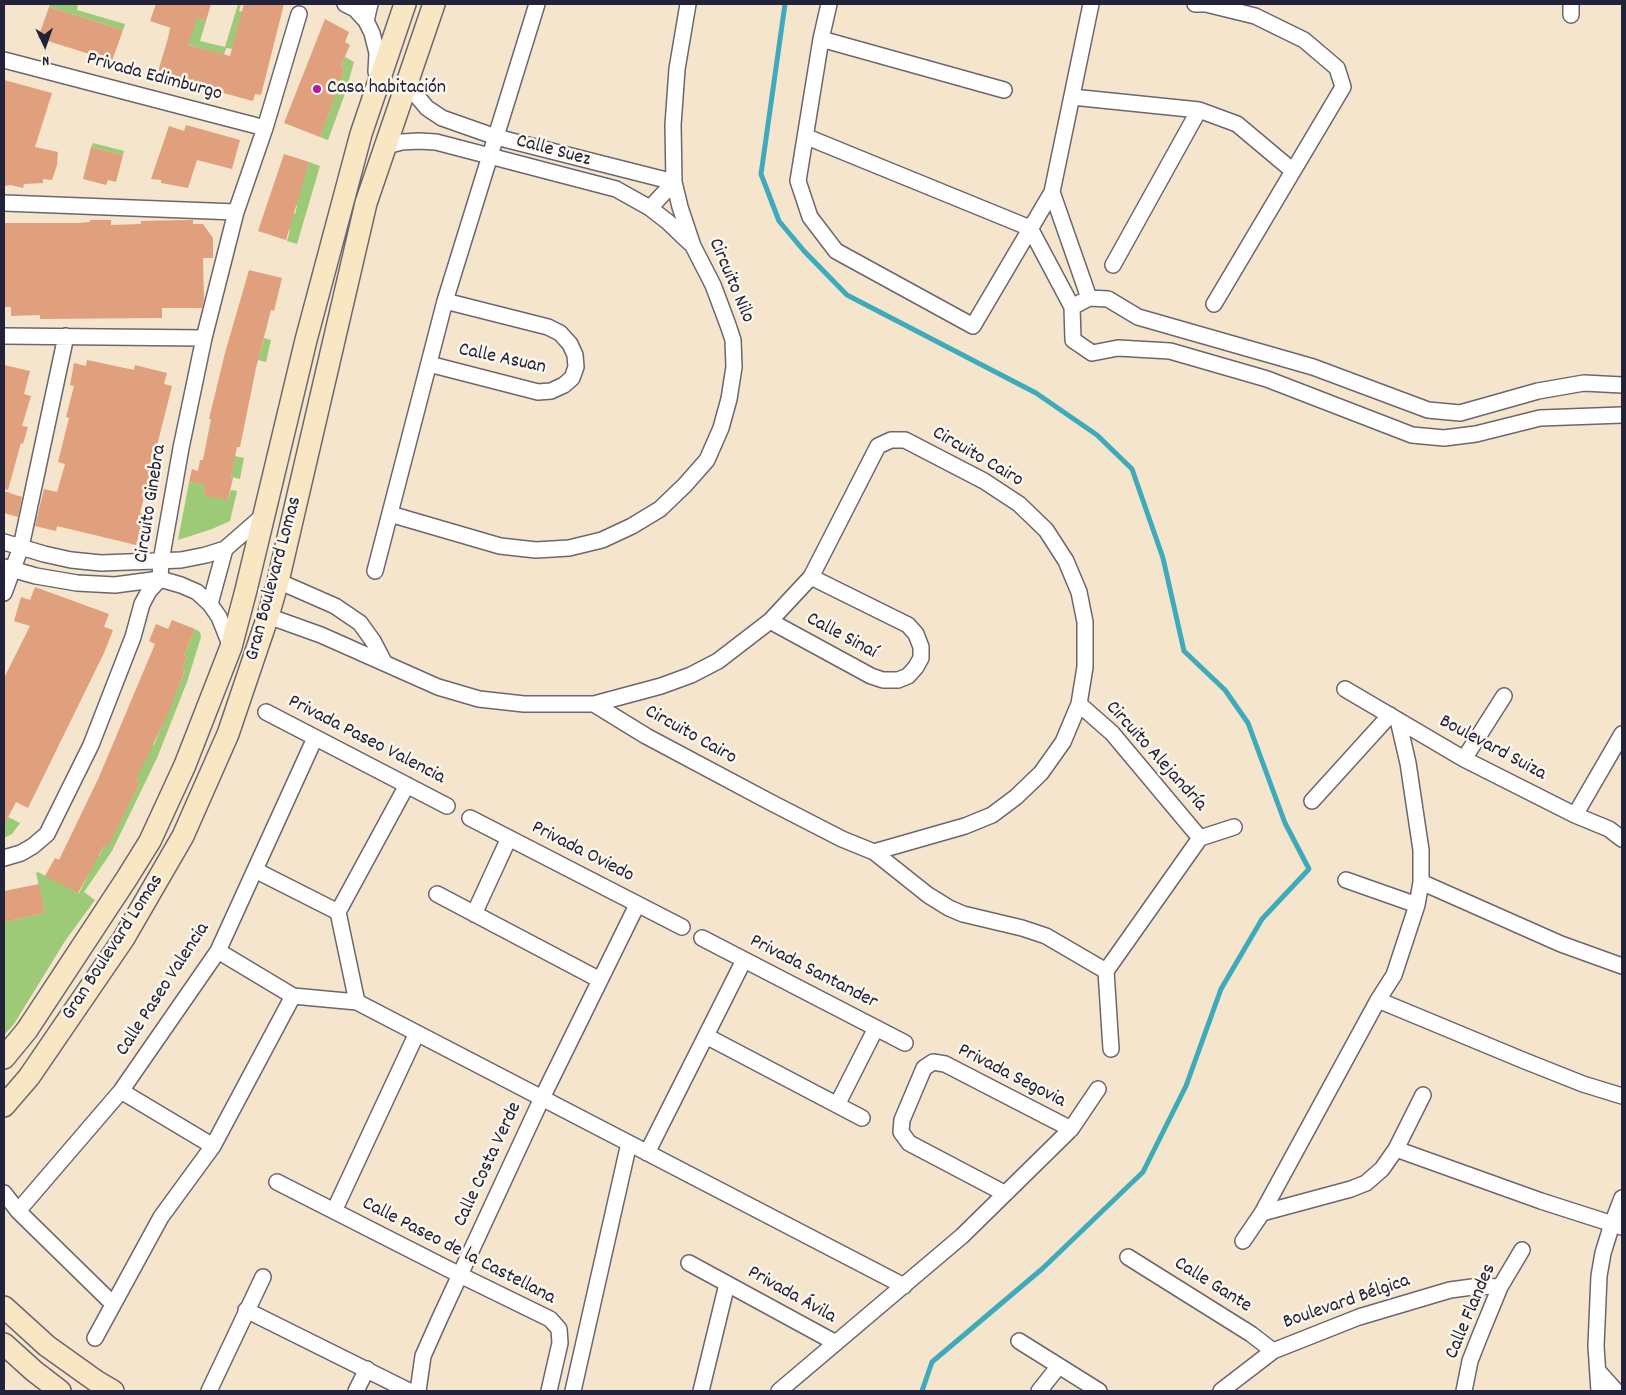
<!DOCTYPE html>
<meta charset="utf-8">
<style>
body{margin:0}
#map{position:relative;width:1626px;height:1395px;overflow:hidden;background:#f5e5cc;font-family:Dekko,sans-serif}
canvas{display:block}
.frame{position:absolute;inset:0;border:5px solid #22223b;pointer-events:none}
.north{position:absolute;left:20px;top:20px;width:50px;height:50px;-webkit-text-stroke:4px #fbf7ec;paint-order:stroke;rotate:177deg;font-size:14px;font-weight:700;line-height:20px;text-align:center;color:#22223b}
.north::after{content:'';display:block;margin:auto;width:18px;height:22px;background:#22223b;clip-path:polygon(50% 0,100% 100%,50% 72%,0 100%)}
</style>
<div id="map">
<canvas width="1626" height="1395"></canvas>
<div class="frame"></div>
<div class="north">N</div>
</div>
<script>
const c = document.querySelector('canvas').getContext('2d');
c.lineJoin = 'round';
function paint(path, color) { c.fillStyle = color; c.fill(path, 'evenodd'); }
const toPath = rows => new Path2D(rows.map(r => 'M' + r).join(''));
function trace(path, color, width, dash) { c.strokeStyle = color; c.lineWidth = width; c.lineCap = dash ? 'butt' : 'round'; c.setLineDash(dash || []); c.stroke(path); }
function write(font, color, halo, rows, align = 'center') {
  c.font = font + ' Dekko,sans-serif'; c.lineWidth = 5; c.setLineDash([]); c.textBaseline = 'middle'; c.strokeStyle = halo; c.fillStyle = color; for (const [text, x, y, turn = 0] of rows) {
    c.save(); c.translate(x, y); c.rotate((+turn || 0) * Math.PI / 180); c.textAlign = isNaN(turn) ? turn : align; if (halo) c.strokeText(text, 0, 0); c.fillText(text, 0, 0); c.restore();
  }
}
paint(toPath([
 [50,4,78,4,77,10,125,24,123,30,49,7],
 [238,4,241,4,239,11,250,13,239,23,234,49,226,48,224,55,168,39,170,28,183,32,197,18,206,21,200,41,225,47],
 [345,57,354,62,346,91,328,140,320,137,340,81,344,68,341,66],
 [93,143,124,151,123,155,91,147],
 [309,162,320,166,297,244,287,241,290,230,286,228,291,213,295,214,297,206,295,205],
 [264,338,271,340,266,362,258,360],
 [235,456,244,458,240,479,231,477],
 [189,482,206,485,204,494,228,500,231,490,237,491,230,521,212,529,178,540],
 [195,629,200,632,201,637,187,682,157,758,112,851,84,892,95,900,65,941,14,1024,4,1035,4,922,45,913,36,873,38,872,79,893,88,875,95,854,99,856,104,846,107,847,140,782,136,780,150,744,154,745,185,671,182,669,187,657,184,655],
 [8,817,20,823,12,834,4,838,4,824]
]), '#9dca77');
trace(toPath([
 [785,4,761,174,779,221,804,251,847,295,1036,393,1097,435,1132,469,1163,558,1184,651,1225,690,1248,723,1285,823,1309,869,1262,919,1221,989,1186,1086,1143,1172,1042,1269,932,1362,922,1391]
]), '#3dabbb', 5);
paint(toPath([
 [156,4,211,4,206,21,197,18,188,45,230,56,244,4,284,4,261,95,255,94,253,101,157,75,171,28,150,21],
 [49,7,123,30,112,61,38,38],
 [325,19,349,32,345,42,350,45,341,66,344,68,340,82,320,137,284,123],
 [4,80,52,93,35,147,58,152,57,165,52,180,43,179,43,183,24,184,23,188,11,185,4,186],
 [186,125,240,140,232,169,197,160,188,188,161,183,161,180,151,179,169,126,184,131],
 [91,147,123,155,116,182,108,180,106,185,83,179],
 [284,154,309,162,286,240,258,231],
 [90,220,111,220,111,225,141,224,141,221,185,220,193,220,193,224,203,224,213,238,213,258,203,258,204,300,202,308,162,308,162,318,40,319,40,315,11,316,11,307,4,307,4,223,79,223,90,222],
 [249,270,282,278,274,311,271,310,256,368,240,447,237,447,231,477,233,478,228,500,204,496,205,485,189,482,192,469,198,471,200,460,203,460,211,419,209,419,225,353],
 [87,360,134,370,135,365,167,373,164,384,172,386,140,513,150,515,146,532,140,530,136,545,57,526,56,531,35,526,44,489,57,492,65,464,58,462,69,418,66,417,74,386,70,385,74,363,86,366],
 [4,365,30,371,24,394,31,396,22,426,28,427,23,444,21,443,8,490,4,489],
 [4,491,22,497,18,517,4,513],
 [35,587,109,614,104,627,113,630,104,653,28,808,16,802,4,825,4,678,30,626,14,621,21,597,30,600],
 [172,620,195,629,184,655,187,657,182,669,185,670,168,714,136,780,140,782,107,848,104,846,78,893,45,876,55,858,59,860,99,777,155,644,149,641,156,624,168,629],
 [39,884,45,913,4,922,4,891]
]), '#e09f7d');
const street = toPath([
 [345,4,355,9,366,21],
 [370,4,366,21,372,33,377,53,376,72],
 [829,4,821,39,798,181,810,217,836,251,973,326,1052,192,1091,4],
 [1195,4,1206,4,1255,16,1304,40,1337,68,1343,87,1214,304],
 [1571,15,1571,4],
 [821,39,1004,90],
 [4,60,265,128],
 [409,80,416,95,427,108,442,118,496,137,674,182],
 [1072,97,1199,110,1237,124,1293,171],
 [807,137,1030,228,1072,307],
 [386,146,402,142,419,141,436,142,616,189,650,208,668,222,690,243],
 [1052,192,1089,298],
 [4,203,236,212],
 [650,208,674,182],
 [1113,265,1199,110],
 [4,336,204,338],
 [429,364,538,392,551,391,564,385,572,378,576,367,575,355,570,344,560,333,548,327,445,301],
 [1622,385,1584,383,1538,391,1460,413,1428,410,1313,367,1138,317,1108,299,1089,298,1072,307,1073,340,1092,353,1118,348,1170,351,1267,379,1412,435,1444,438,1476,434,1540,418,1622,415],
 [390,514,500,546,536,550,569,548,602,540,632,526,660,509,685,485,707,460,721,428,729,399,734,367,733,340,728,325,713,285,693,246,680,207,674,182,673,125,677,69,688,4],
 [4,542,44,554,71,560,101,563,181,560,206,555,225,549,264,515],
 [4,567,36,576,77,583,115,585,160,579,181,585,197,592,210,604,219,617,231,647],
 [375,571,445,301,537,4],
 [278,581,335,606,360,623,373,641,384,662],
 [4,593,21,547,66,336],
 [210,604,225,549],
 [268,616,321,635,438,687,479,699,524,704,594,704,661,686,691,675,718,661,770,621,811,577,878,446,891,440,905,440,984,481,1019,504,1046,530,1066,561,1079,592,1085,622,1085,667,1079,704,1063,742,1041,773,1016,797,992,815,965,826,874,852,842,839,770,802,646,736,594,704],
 [770,621,871,676,883,680,898,680,908,676,916,667,921,658,921,647,916,634,908,625,811,577],
 [1345,689,1464,759,1575,815,1609,829,1622,839],
 [1079,704,1112,733,1200,838],
 [266,712,447,806],
 [1464,759,1504,696],
 [1312,801,1390,715],
 [1575,815,1622,734],
 [470,818,682,927],
 [874,852,928,895,949,908,963,914,1022,928,1046,936,1106,971],
 [4,858,21,853,33,846,47,834,91,745,133,637,142,604,149,591,160,579,161,561,181,448,204,338,236,212,265,128,299,14],
 [255,870,338,912],
 [1346,880,1417,905],
 [1421,882,1561,944,1622,966],
 [437,894,600,980],
 [474,914,509,838],
 [702,938,905,1043],
 [218,951,293,996,357,1002,904,1286],
 [1378,1000,1525,1061,1583,1084,1622,1096],
 [357,1002,338,912,407,785],
 [706,1036,862,1118],
 [1111,1049,1106,971,1200,838,1234,827],
 [121,1091,213,1146],
 [837,1105,876,1028],
 [1396,1149,1541,1201,1622,1227],
 [647,1153,744,960],
 [277,1182,460,1275,550,1319,559,1329,560,1343,549,1391],
 [4,1193,18,1211,121,1091,218,951,315,738],
 [1004,1193,909,1143,901,1132,902,1120,924,1068,933,1062,945,1064,1071,1129],
 [18,1211,113,1304],
 [334,1211,417,1033],
 [1262,1213,1351,1189,1366,1183,1382,1169,1396,1149,1423,1095],
 [1243,1241,1262,1213,1378,1000,1394,975,1417,905,1421,882,1421,850,1408,763,1398,720],
 [1128,1257,1251,1334,1273,1351],
 [689,1263,836,1343],
 [246,1310,409,1391],
 [95,1338,161,1217,213,1146,293,996],
 [1019,1341,1099,1391],
 [1598,1371,1616,1391],
 [209,1391,263,1277],
 [356,1391,367,1369],
 [418,1391,423,1356,439,1320,542,1098,637,905],
 [573,1391,629,1143],
 [701,1391,727,1284],
 [779,1391,962,1236,1071,1129,1098,1089],
 [1039,1391,1059,1366],
 [1221,1391,1273,1351,1359,1317,1450,1290,1480,1286,1500,1287],
 [1464,1391,1470,1361,1479,1338,1500,1287,1522,1250],
 [1599,1391,1596,1346,1599,1276,1603,1253,1612,1224,1622,1198]
]);
const secondary = toPath([
 [4,1058,27,1030,127,878,150,841,185,765,231,647,246,590,306,340,361,134,405,4],
 [4,1106,29,1077,124,938,183,836,228,734,268,616,278,581,366,203,434,4],
 [4,1307,47,1346,96,1381,113,1391],
 [4,1344,34,1371,60,1391]
]);
trace(street, '#6c666e', 18);
trace(secondary, '#6c666e', 24);
trace(street, '#fff', 15);
trace(secondary, '#f9e7c3', 21);
for (const [x, y, r, color] of [
 [317,89,5,"#b5179e"]
]) { const dot = new Path2D(); dot.arc(x, y, r, 0, 2 * Math.PI); c.fillStyle = color; c.fill(dot); trace(dot, '#fbf7ec', 2); }
write('20px', '#22223b', '#fbf7ec', [
 ["Privada Edimburgo",154,78,15],
 ["Calle Suez",553,152,15],
 ["Circuito Nilo",730,281,67],
 ["Calle Asuan",502,360,12],
 ["Circuito Cairo",977,458,30],
 ["Circuito Ginebra",152,504,-81],
 ["Gran Boulevard Lomas",275,579,-75],
 ["Calle Sinaí",841,637,28],
 ["Circuito Cairo",690,736,29],
 ["Privada Paseo Valencia",366,741,27],
 ["Boulevard Suiza",1492,749,28],
 ["Circuito Alejandría",1155,757,48],
 ["Privada Oviedo",582,853,27],
 ["Gran Boulevard Lomas",114,948,-57],
 ["Privada Santander",813,973,27],
 ["Calle Paseo Valencia",164,990,-57],
 ["Privada Segovia",1011,1077,27],
 ["Calle Costa Verde",489,1165,-65],
 ["Calle Paseo de la Castellana",458,1252,27],
 ["Calle Gante",1212,1286,32],
 ["Privada Ávila",791,1296,29],
 ["Boulevard Bélgica",1347,1303,-19],
 ["Calle Flandes",1472,1312,-67]
]);
write('20px', '#22223b', '#fbf7ec', [
 ["Casa habitación",327,89]
], 'left');
</script>
